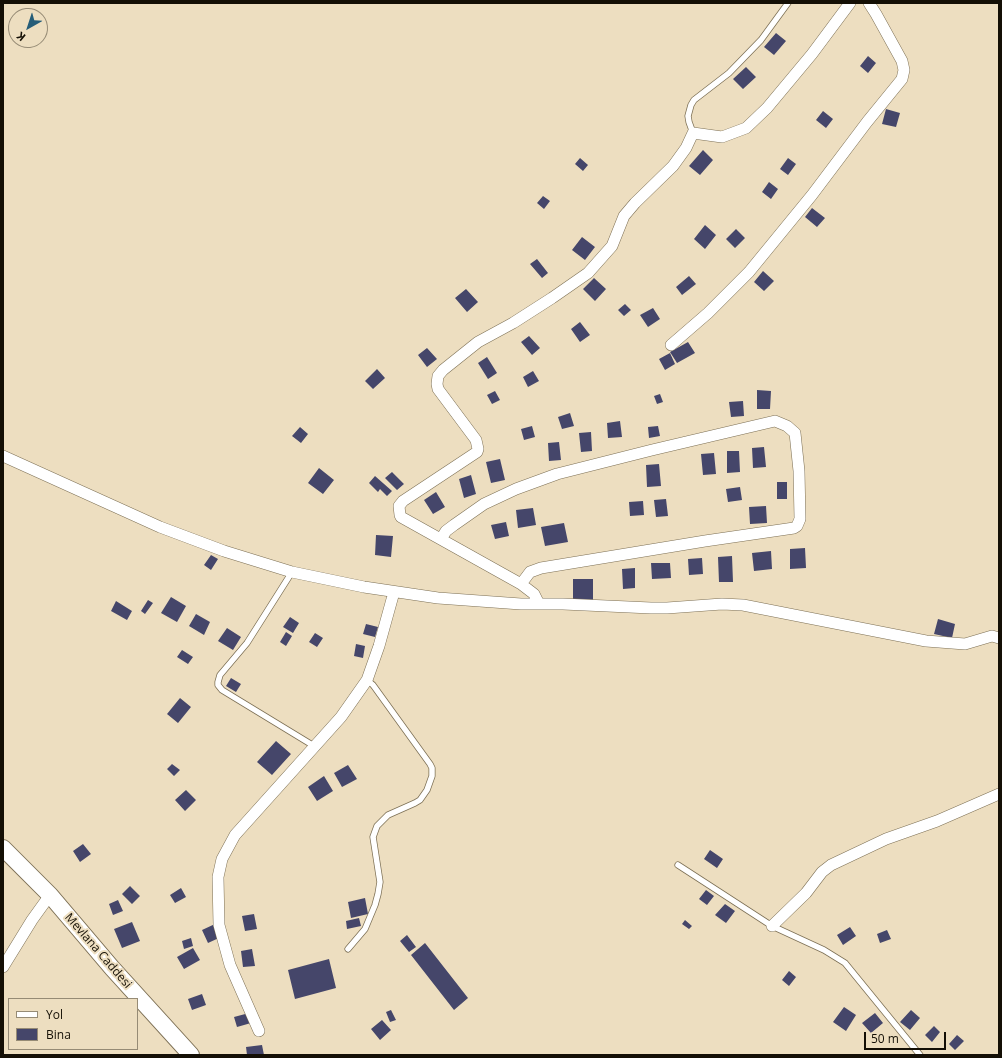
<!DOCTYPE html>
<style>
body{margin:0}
#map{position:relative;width:1002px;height:1058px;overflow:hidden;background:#eddec0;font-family:"Open Sans",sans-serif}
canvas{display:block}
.frame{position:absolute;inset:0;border:4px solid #140f05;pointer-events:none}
.legend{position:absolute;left:8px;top:998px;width:130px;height:52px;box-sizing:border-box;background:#eddec0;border:1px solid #968b75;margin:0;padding:5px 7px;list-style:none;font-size:12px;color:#140f05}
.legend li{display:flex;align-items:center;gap:8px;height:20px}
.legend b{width:20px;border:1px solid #968b75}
.north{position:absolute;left:8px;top:8px;width:40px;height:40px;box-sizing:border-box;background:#eddec0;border:1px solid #968b75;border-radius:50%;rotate:219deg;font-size:11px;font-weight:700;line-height:16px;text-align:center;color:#140f05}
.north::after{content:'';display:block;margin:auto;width:14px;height:18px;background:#265d78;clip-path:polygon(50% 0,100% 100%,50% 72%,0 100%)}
.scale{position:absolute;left:864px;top:1032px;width:82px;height:18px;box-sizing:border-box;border:2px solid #140f05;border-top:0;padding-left:5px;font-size:12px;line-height:14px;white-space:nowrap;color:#140f05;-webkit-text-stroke:3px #eddec0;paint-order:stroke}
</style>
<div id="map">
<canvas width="1002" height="1058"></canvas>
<div class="frame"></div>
<ul class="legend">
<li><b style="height:5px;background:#fff"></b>Yol</li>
<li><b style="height:11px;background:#45466a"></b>Bina</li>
</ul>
<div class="north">K</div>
<div class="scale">50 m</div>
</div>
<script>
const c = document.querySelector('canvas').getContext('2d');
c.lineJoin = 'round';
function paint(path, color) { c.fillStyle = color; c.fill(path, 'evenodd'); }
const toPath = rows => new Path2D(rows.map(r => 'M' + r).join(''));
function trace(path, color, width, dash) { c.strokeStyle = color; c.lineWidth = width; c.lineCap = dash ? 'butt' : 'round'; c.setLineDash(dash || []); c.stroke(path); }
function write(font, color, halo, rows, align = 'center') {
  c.font = font + ' "Open Sans",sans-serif'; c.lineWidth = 4; c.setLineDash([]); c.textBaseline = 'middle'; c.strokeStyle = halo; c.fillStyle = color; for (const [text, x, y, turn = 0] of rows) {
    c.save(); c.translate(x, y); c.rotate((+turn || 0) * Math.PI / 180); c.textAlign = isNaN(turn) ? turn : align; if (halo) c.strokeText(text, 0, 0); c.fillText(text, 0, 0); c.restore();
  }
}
paint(toPath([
 [776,33,786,41,774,55,764,47],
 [868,56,876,63,868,73,860,66],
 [746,67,756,77,743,89,733,79],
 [886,109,900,113,896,127,882,124],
 [823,111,833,119,826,128,816,120],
 [703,150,713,160,700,175,689,166],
 [580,158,588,165,583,171,575,164],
 [788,158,796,164,788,175,780,169],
 [769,182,778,189,771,199,762,192],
 [543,196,550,201,544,209,537,203],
 [812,208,825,218,817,227,805,217],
 [705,225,716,235,705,249,694,239],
 [736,229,745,238,735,248,726,239],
 [582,237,595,247,585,260,572,250],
 [537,259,548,273,542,278,530,264],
 [763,271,774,281,764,291,754,282],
 [689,276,696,284,682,295,676,287],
 [594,278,606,289,595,301,583,289],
 [466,289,478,302,467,312,455,298],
 [625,304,631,310,624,316,618,310],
 [653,308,660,319,648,327,640,315],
 [580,322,590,335,580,342,571,329],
 [529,336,540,348,532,355,521,342],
 [688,342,695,353,677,363,670,352],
 [427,348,437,359,427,367,418,355],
 [670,353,675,364,665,370,659,359],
 [487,357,497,373,488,379,478,363],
 [377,369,385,378,373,389,365,381],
 [533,371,539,381,528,387,523,377],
 [757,390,771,391,770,409,757,409],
 [495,391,500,400,492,404,487,395],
 [660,394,663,402,657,404,654,396],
 [743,401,744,416,731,417,729,402],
 [570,413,574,426,562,429,558,417],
 [620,421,622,437,608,438,607,423],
 [532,426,535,437,524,440,521,429],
 [658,426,660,436,649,438,648,427],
 [300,427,308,434,301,443,292,436],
 [591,432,592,451,581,452,579,433],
 [559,442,561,460,549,461,548,443],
 [764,447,766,467,753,468,752,448],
 [727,451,739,451,740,472,727,473],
 [714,453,716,474,703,475,701,454],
 [500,459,505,480,491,483,486,462],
 [659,464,661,486,647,487,646,465],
 [319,468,334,480,323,494,308,483],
 [392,472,404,484,397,490,385,478],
 [471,475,476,494,464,498,459,479],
 [375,476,392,491,387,496,380,489,378,492,369,483],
 [777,482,787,482,787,499,777,499],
 [740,487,742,500,728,502,726,489],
 [436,492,445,507,433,514,424,500],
 [666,499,668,516,656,517,654,500],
 [643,501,644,515,630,516,629,502],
 [766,506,767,523,750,524,749,507],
 [533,508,536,525,518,528,516,510],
 [506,522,509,536,495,539,491,525],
 [564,523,568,542,545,546,541,527],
 [376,535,393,536,391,557,375,555],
 [805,548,806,568,790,569,790,549],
 [771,551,772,569,754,571,752,553],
 [211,555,218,559,211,570,204,565],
 [732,556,733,582,719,582,718,557],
 [702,558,703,574,689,575,688,559],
 [651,563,670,563,671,578,652,579],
 [635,568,635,588,623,589,622,569],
 [573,579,593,579,593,601,573,601],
 [171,597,186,606,177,622,161,613],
 [148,600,153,603,145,614,141,611],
 [116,601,132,611,127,620,111,611],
 [196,614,210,622,204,635,189,626],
 [290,617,299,623,293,633,283,627],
 [938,619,955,624,952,638,934,634],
 [366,624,378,627,375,637,363,634],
 [227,628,241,637,233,650,218,641],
 [286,632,292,636,286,646,280,642],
 [315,633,323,638,317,647,309,642],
 [356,644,365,646,363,658,354,656],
 [182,650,193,657,188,664,177,657],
 [231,678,241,684,236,692,226,686],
 [180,698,191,707,178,723,167,714],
 [276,741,291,754,272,775,257,762],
 [172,764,180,770,174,776,167,769],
 [348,765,357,779,342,787,334,773],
 [324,776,333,791,317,801,308,787],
 [186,790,196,800,185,811,175,800],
 [83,844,91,854,80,862,73,851],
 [710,850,723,859,717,868,704,859],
 [130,886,140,896,132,904,122,894],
 [181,888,186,897,175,903,170,895],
 [706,890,714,896,707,905,699,899],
 [365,898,368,914,351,918,348,902],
 [118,900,123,911,113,915,109,904],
 [725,904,735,911,726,923,715,915],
 [254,914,257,929,245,931,242,916],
 [359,918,361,926,347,929,346,921],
 [685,920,692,926,689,929,682,924],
 [132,922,140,941,122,948,114,929],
 [215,924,221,937,208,943,202,930],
 [850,927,856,936,843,945,837,935],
 [887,930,891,939,880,943,877,934],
 [407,935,416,947,409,952,400,941],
 [191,938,193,946,184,949,182,941],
 [425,943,468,998,454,1010,411,955],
 [193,948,200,960,184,969,177,957],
 [252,949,255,966,243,967,241,951],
 [329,959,336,988,295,999,288,970],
 [789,971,796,977,789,986,782,980],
 [202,994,206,1005,192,1010,188,999],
 [844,1007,856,1015,846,1031,833,1022],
 [391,1010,396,1020,390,1022,386,1012],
 [911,1010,920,1018,910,1030,900,1022],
 [249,1013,251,1023,237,1027,234,1017],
 [875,1013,883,1023,871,1033,862,1023],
 [382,1020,391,1030,380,1040,371,1029],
 [934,1026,940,1032,932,1042,925,1035],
 [957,1035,964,1041,955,1050,949,1044],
 [262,1045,264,1055,247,1055,246,1047]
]), '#45466a');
const lane = toPath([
 [693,133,689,122,688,116,691,105,694,100,729,73,761,40,788,3],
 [292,572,247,643,220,675,218,682,218,685,222,690,314,746],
 [678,865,772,926,824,950,845,963,920,1055],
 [348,949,365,929,375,905,378,894,380,882,373,837,377,826,388,815,415,803,420,800,427,790,432,776,432,768,430,764,373,685,367,680]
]);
const street = toPath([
 [671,345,708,313,749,272,812,195,867,122,902,79,904,70,902,61,876,14,869,3],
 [3,456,160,527,224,551,292,572,364,587,438,598,521,604,563,604,651,608,667,608,722,604,743,605,926,641,965,644,992,636,999,638],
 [441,539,446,531,454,525,484,504,516,489,557,474,652,450,775,421,787,426,795,433,799,471,800,519,797,526,794,528,705,541,541,568,530,572,521,584],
 [539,604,534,594,521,584,401,517,400,515,399,506,403,501,477,452,478,449,476,440,438,389,437,384,438,376,443,370,478,342,513,323,552,298,588,273,612,246,624,216,635,203,673,166,686,148,693,133,722,137,746,128,767,108,812,54,850,3],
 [772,926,806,893,822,872,831,865,886,839,937,821,999,794],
 [3,967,32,920,50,895],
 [259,1031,230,965,219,925,218,877,222,859,235,835,341,717,367,680,379,646,394,592]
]);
const secondary = toPath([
 [3,848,50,895,112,968,191,1055]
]);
trace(lane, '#7d7055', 7);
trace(street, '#7d7055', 12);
trace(secondary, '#7d7055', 18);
trace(lane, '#fff', 5.5);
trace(street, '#fff', 11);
trace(secondary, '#fff', 16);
write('12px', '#140f05', '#eddec0', [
 ["Mevlana Caddesi",98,951,49]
]);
</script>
